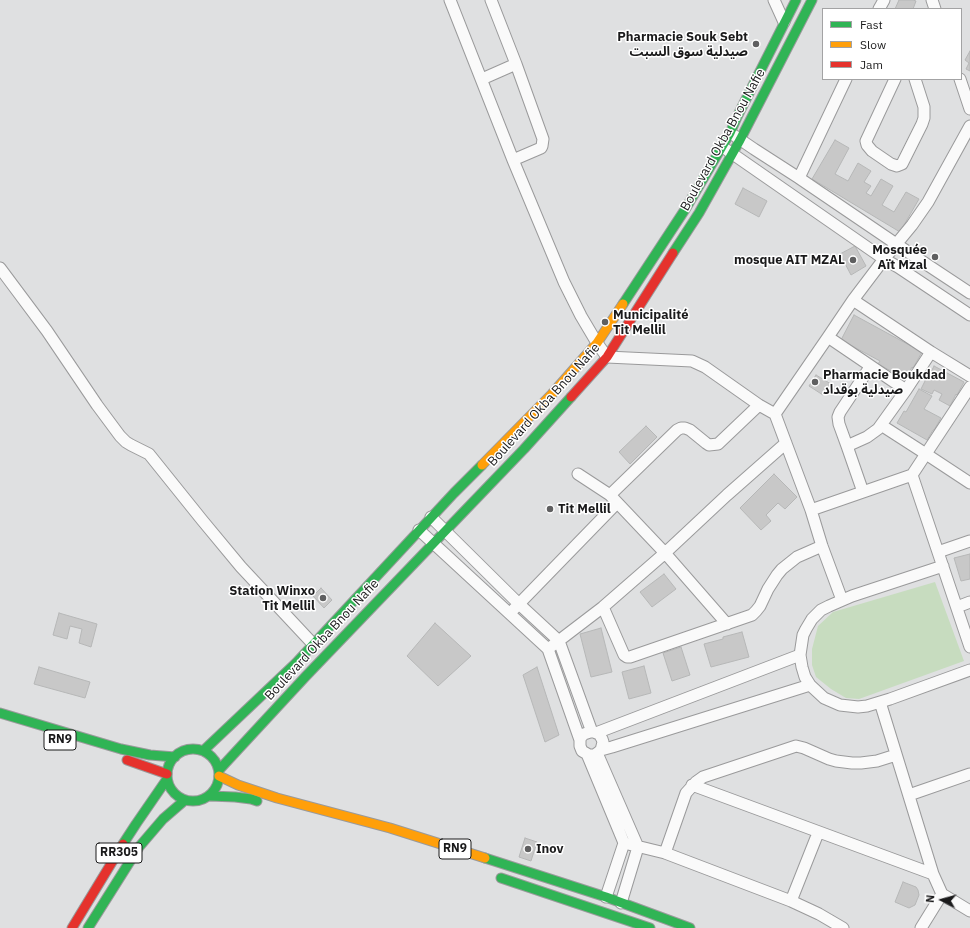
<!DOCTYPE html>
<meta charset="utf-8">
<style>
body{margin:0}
#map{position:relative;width:970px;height:928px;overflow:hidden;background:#dfe0e1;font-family:"IBM Plex Sans",sans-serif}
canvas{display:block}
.legend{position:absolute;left:822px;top:8px;width:140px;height:72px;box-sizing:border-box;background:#fff;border:1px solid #a3a3a4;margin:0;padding:5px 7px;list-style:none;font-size:12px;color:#1a1a1b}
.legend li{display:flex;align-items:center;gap:8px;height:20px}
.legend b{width:20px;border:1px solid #a3a3a4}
.north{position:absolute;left:922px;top:880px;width:40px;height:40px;-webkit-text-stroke:3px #fff;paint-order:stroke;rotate:276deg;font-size:11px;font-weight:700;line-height:16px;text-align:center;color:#1a1a1b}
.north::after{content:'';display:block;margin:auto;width:14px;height:18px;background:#1a1a1b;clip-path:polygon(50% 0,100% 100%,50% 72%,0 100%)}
</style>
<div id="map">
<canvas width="970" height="928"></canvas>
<ul class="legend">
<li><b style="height:5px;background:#30b455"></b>Fast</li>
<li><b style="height:5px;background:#ff9f0a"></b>Slow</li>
<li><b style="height:5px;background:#e5322d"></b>Jam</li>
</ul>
<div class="north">N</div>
</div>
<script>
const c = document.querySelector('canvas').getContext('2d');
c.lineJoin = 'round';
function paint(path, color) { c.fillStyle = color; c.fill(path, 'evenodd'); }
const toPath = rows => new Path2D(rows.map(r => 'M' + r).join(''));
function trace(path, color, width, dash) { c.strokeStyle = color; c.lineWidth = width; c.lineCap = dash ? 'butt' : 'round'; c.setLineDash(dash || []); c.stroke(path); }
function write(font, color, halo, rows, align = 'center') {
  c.font = font + ' "IBM Plex Sans","Noto Sans Arabic",sans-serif'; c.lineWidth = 3; c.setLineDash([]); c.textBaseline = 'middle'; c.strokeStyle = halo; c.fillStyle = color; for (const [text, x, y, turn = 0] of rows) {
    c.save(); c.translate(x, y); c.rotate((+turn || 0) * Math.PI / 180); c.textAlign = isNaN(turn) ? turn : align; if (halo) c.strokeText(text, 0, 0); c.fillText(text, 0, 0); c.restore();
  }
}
paint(toPath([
 [935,582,964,661,859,699,846,698,831,689,816,677,812,665,812,649,818,626,833,612]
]), '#c7dcbf');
const building = toPath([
 [899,0,913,0,916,1,913,9,895,9,899,0],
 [970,51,970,71,966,69,969,63,965,60,970,51],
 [835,140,849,148,835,174,848,181,858,163,871,171,864,182,871,186,866,193,871,196,881,179,893,186,882,205,894,212,906,192,919,199,900,232,812,179,835,140],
 [743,188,767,201,759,217,735,204,743,188],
 [855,246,866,266,851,275,840,254,855,246],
 [854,315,922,352,913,368,912,367,906,379,878,364,880,361,841,340,854,315],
 [934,366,964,382,957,395,956,394,950,406,939,400,942,394,934,390,932,394,921,389,927,377,928,378,934,366],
 [816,375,831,384,823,395,809,386,816,375],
 [919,389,932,396,924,409,941,418,934,430,933,430,927,440,897,423,904,411,906,412,919,389],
 [646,426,657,437,630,464,619,452,646,426],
 [774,474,797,497,785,509,778,503,766,515,771,521,761,530,740,508,774,474],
 [970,554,970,579,961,581,954,558,970,554],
 [664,574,676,589,652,607,640,592,664,574],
 [321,588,332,600,324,608,313,596,321,588],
 [59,613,97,624,91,647,79,643,82,629,70,626,67,639,53,635,59,613],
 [435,623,471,656,438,686,407,656,435,623],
 [601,628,612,672,591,677,580,634,601,628],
 [742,632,749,657,711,667,704,644,723,639,723,637,742,632],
 [681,647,690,675,672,681,663,653,681,647],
 [644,666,651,693,629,699,622,672,644,666],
 [39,667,90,682,85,698,34,684,39,667],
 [537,667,559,735,545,742,523,675,537,667],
 [525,838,537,842,531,861,519,857,525,838],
 [903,882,916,887,918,890,919,895,915,905,909,908,895,902,903,882]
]);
paint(building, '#c8c8c8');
trace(building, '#b6b7b7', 1);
const street = toPath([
 [450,0,513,160,564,282,581,316,597,343,607,357,692,361,705,367,759,405,775,414,811,510,822,546,842,600],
 [491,0,516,64,543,139,542,146,541,148,513,160],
 [774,0,784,22],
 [932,0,935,9],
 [879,9,884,0],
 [482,79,516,64],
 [895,79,866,141,867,145,872,151,891,164,897,166,902,164,922,124,924,118,924,107,915,79],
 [960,79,970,109],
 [735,136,754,149,799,178,908,252,970,293],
 [727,150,884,259,898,267,970,315],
 [799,178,846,79],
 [0,268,47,331,97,405,120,436,126,442,131,445,149,454,202,520,241,567,313,644],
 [853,300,931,352,970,376],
 [828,337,906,390],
 [775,414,828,337,853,300,884,259,912,225,928,202,970,126],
 [881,425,926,454,970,483],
 [847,446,867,437,878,429,906,390,931,352],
 [578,474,610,495,665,553,727,624],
 [912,475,970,647],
 [912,475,970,387],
 [863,492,847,446,839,424,838,417,840,412,870,367],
 [610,495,677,430,681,428,685,428,690,430,706,443,709,445,718,444,759,405],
 [811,510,912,475],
 [431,517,519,604,559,641,592,732],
 [419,530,548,649,580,740],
 [938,552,970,541],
 [943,566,852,596,829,606,821,610,812,619,806,629,803,635,800,655,802,667,805,677,810,685,824,698,840,705,858,707,867,706,890,699,970,670],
 [603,607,624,655,627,657,630,657,752,615,756,611,760,606,768,589,777,575,782,569,797,557,822,546],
 [957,607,970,602],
 [514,609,617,503],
 [548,649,603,607,665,553,727,495,786,443],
 [880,702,933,874,942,894,970,911],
 [596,733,800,655],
 [601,750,603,742,602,739,599,734,594,732,590,732,584,734,581,737,580,740,580,746,582,751,589,755,595,755,601,750,612,747,810,685],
 [597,753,638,847,621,903],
 [587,754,624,843,606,897],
 [692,785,933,874],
 [909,795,970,774],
 [624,843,665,853,791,901,819,914,843,928],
 [665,853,686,793,696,782,703,777,796,746,804,748,829,759,836,761,852,763,861,763,877,761,896,755],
 [791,901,818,833],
 [921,928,942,894]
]);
const fast = toPath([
 [673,253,699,213,740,140,812,0],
 [623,304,686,208,730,133,737,117,796,0],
 [0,713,121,749,150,755,175,757],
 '167 775a26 26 0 1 1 52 0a26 26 0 1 1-52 0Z',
 [203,751,296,663,454,493,482,465],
 [219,770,306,676,524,449,571,397],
 [210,796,235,797,251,799,257,801],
 [123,844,136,824,167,779],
 [485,858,606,897,690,928],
 [501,878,650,928],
 [88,928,139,847,163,819,185,800]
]);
const slow = toPath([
 [482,465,552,394,597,343,623,304],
 [219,776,238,785,277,798,390,828,485,858]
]);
const jam = toPath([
 [571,397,607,357,673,253],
 [127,760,167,774],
 [72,928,123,844]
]);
trace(street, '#9a9a9b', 13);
trace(fast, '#9a9a9b', 11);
trace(slow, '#9a9a9b', 11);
trace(jam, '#9a9a9b', 11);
trace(street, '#fafafa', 11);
trace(fast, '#30b455', 9);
trace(slow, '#ff9f0a', 9);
trace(jam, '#e5322d', 9);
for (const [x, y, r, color] of [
 [756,44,4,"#5f5f60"],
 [935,257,4,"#5f5f60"],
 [853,260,4,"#5f5f60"],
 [605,322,4,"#5f5f60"],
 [815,382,4,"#5f5f60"],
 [550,509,4,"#5f5f60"],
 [323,598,4,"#5f5f60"],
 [528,849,4,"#5f5f60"]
]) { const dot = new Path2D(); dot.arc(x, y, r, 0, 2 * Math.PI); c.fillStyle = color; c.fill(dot); trace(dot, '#fff', 1.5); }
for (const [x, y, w] of [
 [60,740,32],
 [455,849,32],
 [119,853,46]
]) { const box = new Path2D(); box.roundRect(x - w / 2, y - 10, w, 20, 3); c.fillStyle = '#fff'; c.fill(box); trace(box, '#1a1a1b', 1); }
write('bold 12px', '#1a1a1b', null, [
 ["RN9",60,740],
 ["RN9",455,849],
 ["RR305",119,853]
]);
write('bold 13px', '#1a1a1b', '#fff', [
 ["Pharmacie Souk Sebt",748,37],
 ["صيدلية سوق السبت",748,52],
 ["Mosquée",927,250],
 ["Aït Mzal",927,265],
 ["mosque AIT MZAL",845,260],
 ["Municipalité",613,315,"left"],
 ["Tit Mellil",613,330,"left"],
 ["Pharmacie Boukdad",823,375,"left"],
 ["صيدلية بوقداد",823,390,"left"],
 ["Tit Mellil",558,509,"left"],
 ["Station Winxo",315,591],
 ["Tit Mellil",315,606],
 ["Inov",536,849,"left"]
], 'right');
write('13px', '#1a1a1b', '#fff', [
 ["Boulevard Okba Bnou Nafie",723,140,-61],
 ["Boulevard Okba Bnou Nafie",544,405,-48],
 ["Boulevard Okba Bnou Nafie",322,640,-47]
]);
</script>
